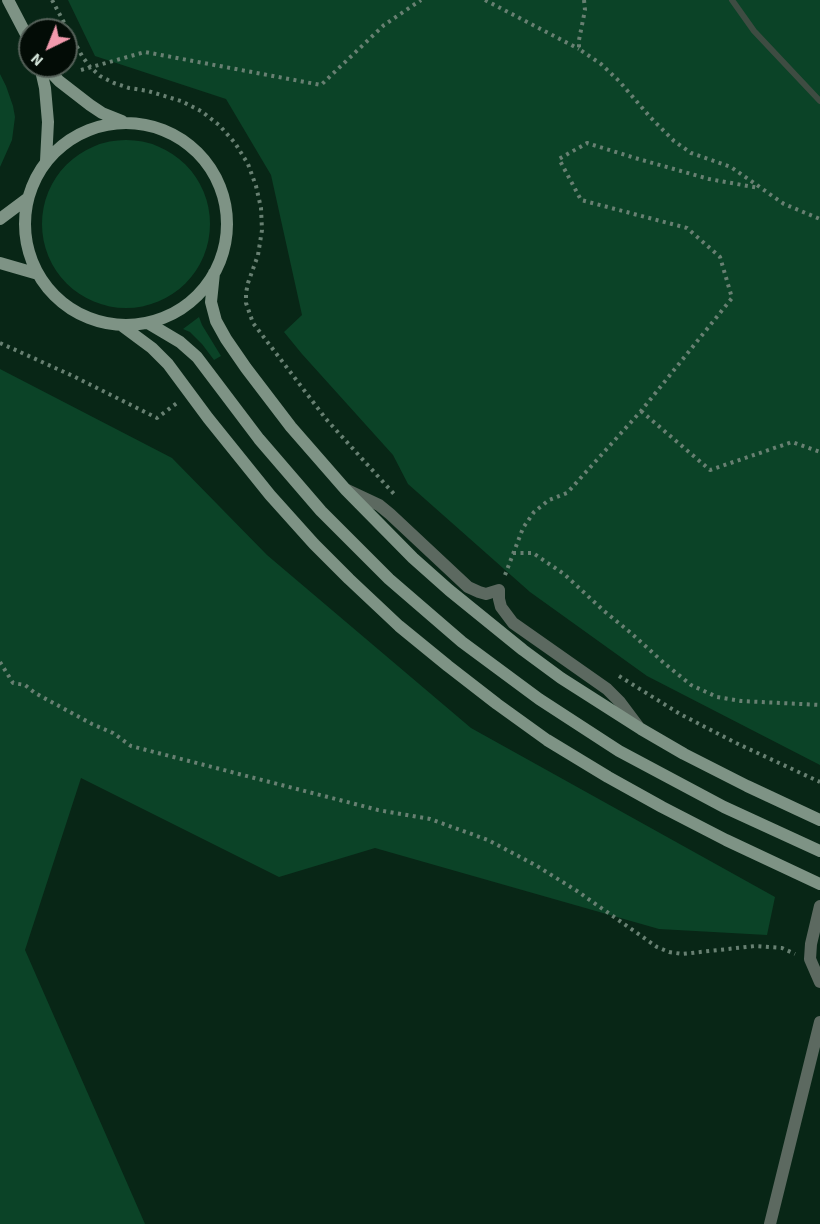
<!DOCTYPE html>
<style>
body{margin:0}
#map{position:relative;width:820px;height:1224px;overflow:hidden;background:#082616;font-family:"Source Sans 3",sans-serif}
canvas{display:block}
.north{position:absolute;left:18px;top:18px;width:60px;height:60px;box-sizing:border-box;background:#030c06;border:2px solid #556159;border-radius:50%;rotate:223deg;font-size:16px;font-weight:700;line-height:24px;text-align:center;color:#d0e1d6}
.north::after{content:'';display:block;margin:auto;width:21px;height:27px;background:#f29aad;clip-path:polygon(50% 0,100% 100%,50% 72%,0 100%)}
</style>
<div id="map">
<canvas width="820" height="1224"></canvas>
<div class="north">N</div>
</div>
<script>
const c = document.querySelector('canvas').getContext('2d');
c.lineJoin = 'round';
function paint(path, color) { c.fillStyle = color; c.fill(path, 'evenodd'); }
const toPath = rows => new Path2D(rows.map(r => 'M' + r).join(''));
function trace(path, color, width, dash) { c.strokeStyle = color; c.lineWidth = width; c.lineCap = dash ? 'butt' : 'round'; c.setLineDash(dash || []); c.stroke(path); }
paint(toPath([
 [68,0,820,0,820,765,647,676,530,592,408,484,393,455,302,354,284,332,302,315,271,175,226,99,95,56],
 [0,74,6,86,13,106,15,117,12,140,0,167],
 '42 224a84 84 0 1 1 168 0a84 84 0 1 1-168 0Z',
 [199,317,202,325,221,356,214,360,202,344,190,332,183,329],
 [0,369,172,458,267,555,471,728,775,897,767,935,659,929,375,848,279,877,81,778,25,950,145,1224,0,1224]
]), '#0b4327');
trace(toPath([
 [732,0,754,31,820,101]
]), '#3e4c42', 6);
trace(toPath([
 [52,0,82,56,90,67,100,76,114,83,129,88,148,91,181,101,201,111,219,125,235,143,248,164,256,186,261,208,262,230,258,255,248,283,246,293,246,303,253,323,326,419,394,494],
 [485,0,579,49],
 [584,0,585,10,579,40,579,49,601,64,619,81,651,118,674,141,691,153,731,167,784,204,820,219],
 [81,70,145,52,321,85,384,25,421,0],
 [0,343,73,376,157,418,177,403],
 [641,411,710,470,792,442,820,452],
 [513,553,533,553,564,574,604,611,631,633,664,663,691,685,717,697,741,701,820,705],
 [505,575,523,528,534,512,549,500,567,493,641,411,732,298,720,257,687,228,581,200,559,159,587,143,635,158,709,179,759,188],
 [0,662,13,683,25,685,35,693,92,724,113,733,131,746,378,810,430,819,488,840,537,866,577,891,657,947,669,952,682,954,755,946,782,948,795,954],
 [619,676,680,714,736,743,820,782]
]), '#688072', 4, [3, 4.5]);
trace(toPath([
 [347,490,379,505,390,514,468,587,479,592,486,594,499,590,499,599,501,607,513,623,607,689,620,702,638,726],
 [820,906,811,944,810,959,820,982],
 [770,1224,820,1022]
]), '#5c6960', 12);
trace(toPath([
 [8,0,30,42],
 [40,66,45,88,48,122,46,161],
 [45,66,59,81,90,105,102,113,122,121],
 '25 224a101 101 0 1 1 202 0a101 101 0 1 1-202 0Z',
 [0,219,28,198],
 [0,263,38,274],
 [214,273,211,302,216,321,226,339,246,368,291,427,346,490,413,558,449,590,523,650,561,678,641,729,684,754,747,786,820,820],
 [148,323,180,342,197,357,259,439,321,511,389,579,462,642,539,699,619,751,724,807,820,851],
 [121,325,152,348,168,364,208,418,270,495,314,544,349,579,399,626,448,666,497,704,547,740,608,777,662,807,726,840,820,884]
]), '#7e9385', 12);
</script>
